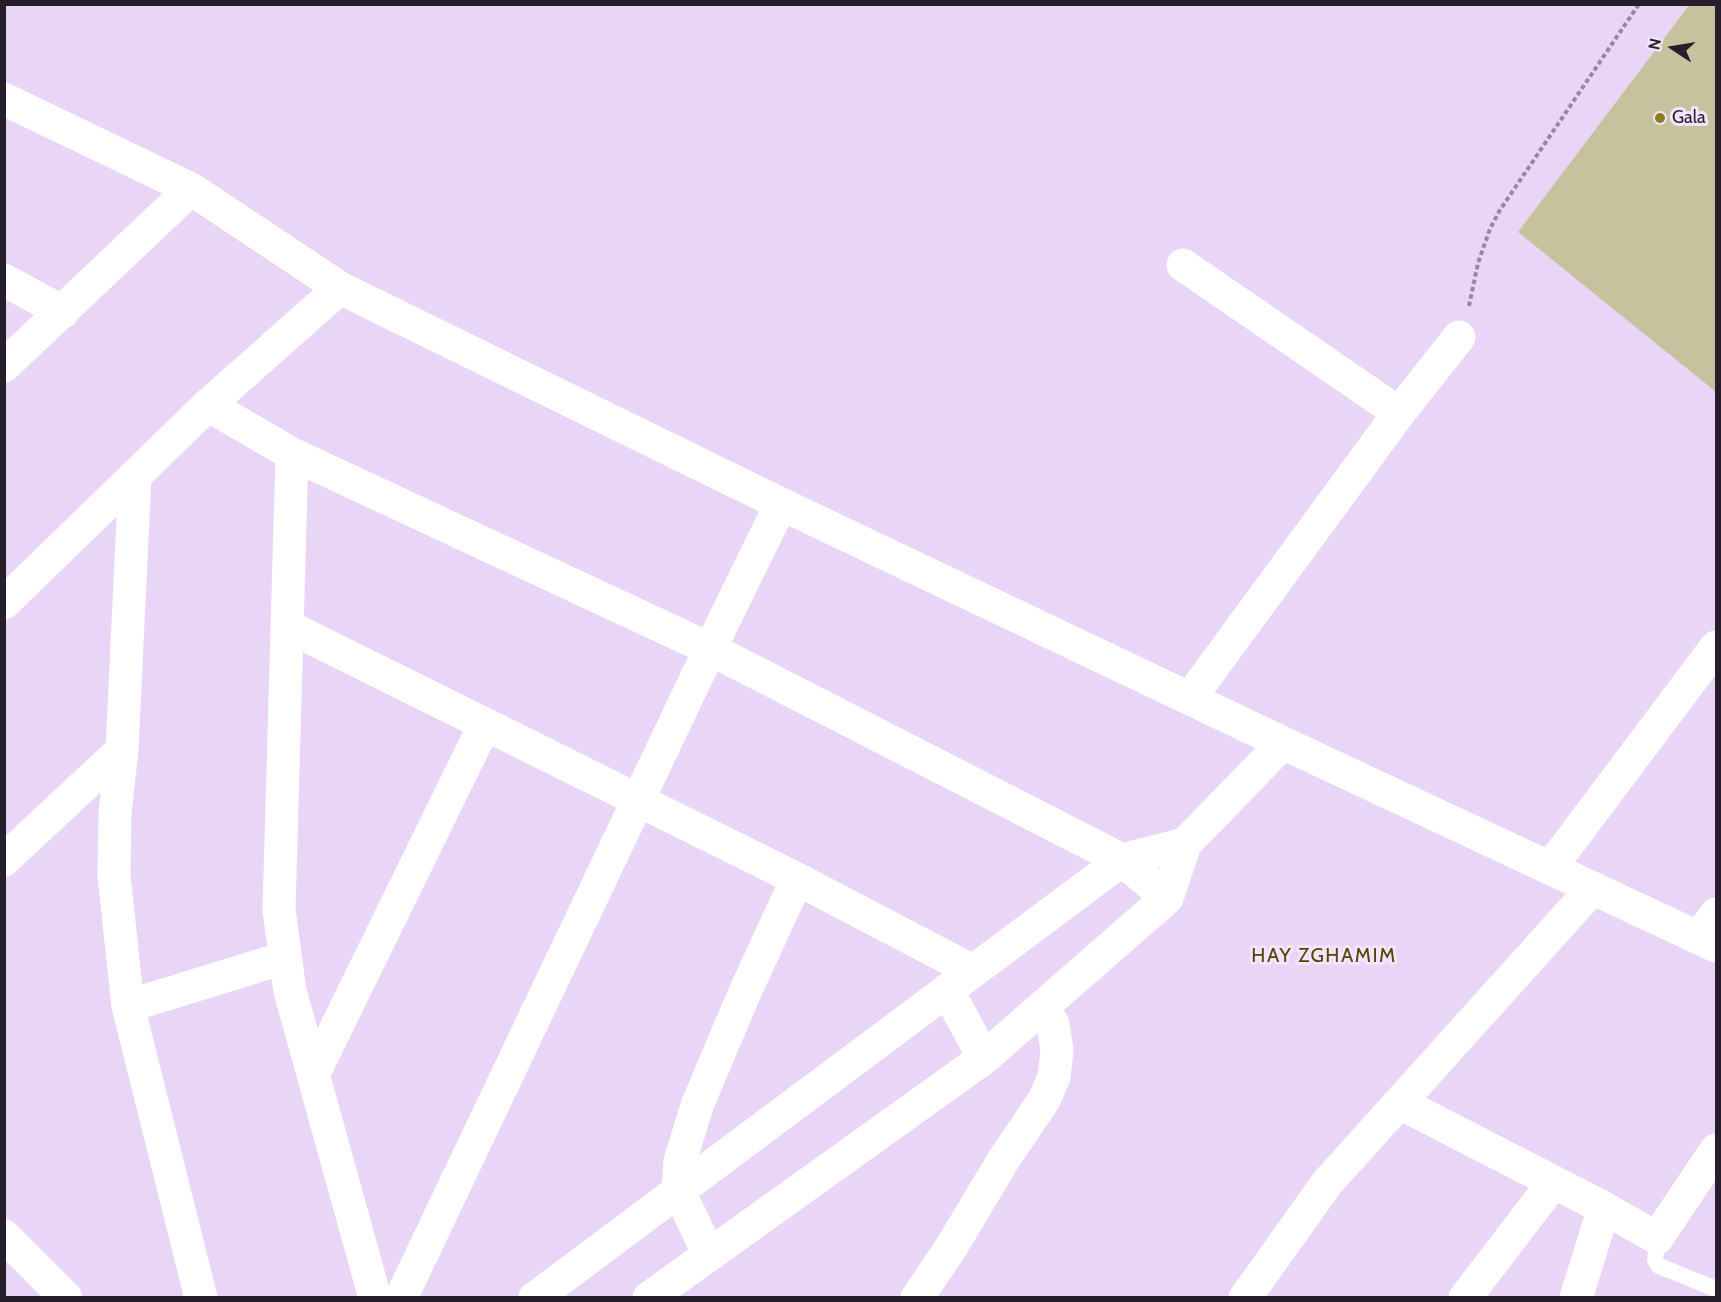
<!DOCTYPE html>
<style>
body{margin:0}
#map{position:relative;width:1721px;height:1302px;overflow:hidden;background:#e9d5f6;font-family:Cabin,sans-serif}
canvas{display:block}
.frame{position:absolute;inset:0;border:6px solid #261e2a;pointer-events:none}
.north{position:absolute;left:1643px;top:18px;width:60px;height:60px;-webkit-text-stroke:4px #f4e4ff;paint-order:stroke;rotate:282deg;font-size:16px;font-weight:700;line-height:24px;text-align:center;color:#261e2a}
.north::after{content:'';display:block;margin:auto;width:21px;height:27px;background:#261e2a;clip-path:polygon(50% 0,100% 100%,50% 72%,0 100%)}
</style>
<div id="map">
<canvas width="1721" height="1302"></canvas>
<div class="frame"></div>
<div class="north">N</div>
</div>
<script>
const c = document.querySelector('canvas').getContext('2d');
c.lineJoin = 'round';
function paint(path, color) { c.fillStyle = color; c.fill(path, 'evenodd'); }
const toPath = rows => new Path2D(rows.map(r => 'M' + r).join(''));
function trace(path, color, width, dash) { c.strokeStyle = color; c.lineWidth = width; c.lineCap = dash ? 'butt' : 'round'; c.setLineDash(dash || []); c.stroke(path); }
function write(font, color, halo, rows, align = 'center') {
  c.font = font + ' Cabin,sans-serif'; c.lineWidth = 6; c.setLineDash([]); c.textBaseline = 'middle'; c.strokeStyle = halo; c.fillStyle = color; for (const [text, x, y, turn = 0] of rows) {
    c.save(); c.translate(x, y); c.rotate((+turn || 0) * Math.PI / 180); c.textAlign = isNaN(turn) ? turn : align; if (halo) c.strokeText(text, 0, 0); c.fillText(text, 0, 0); c.restore();
  }
}
paint(toPath([
 [1690,4,1716,4,1716,392,1518,232]
]), '#c7c29e');
trace(toPath([
 [1469,306,1478,263,1490,229,1500,210,1639,4]
]), '#9788a0', 4, [4.5, 3]);
trace(toPath([
 [1657,1238,1655,1260,1659,1266,1716,1289]
]), '#fff', 16);
trace(toPath([
 [4,99,191,189,340,288,781,504,1283,743,1716,946],
 [1183,265,1399,413],
 [4,280,63,312],
 [4,366,191,189],
 [208,405,292,454,710,649,1122,860,1167,898],
 [292,454,279,910,290,991,375,1298],
 [135,476,122,750,115,813,114,876,128,1006,201,1298],
 [4,603,208,405,340,288],
 [287,626,797,879,973,971],
 [1190,698,1399,413,1459,337],
 [4,860,122,750],
 [1550,868,1716,647],
 [1699,937,1716,914],
 [947,990,984,1058],
 [128,1006,284,958],
 [313,1075,485,724],
 [1400,1103,1604,1208,1657,1238,1716,1150],
 [4,1236,66,1298],
 [709,1255,678,1189,680,1161,698,1103,745,992,797,879],
 [401,1298,710,649,781,504],
 [535,1298,1122,860,1185,844],
 [649,1298,984,1058,1167,898,1185,844,1283,743],
 [917,1298,952,1246,1004,1159,1044,1100,1054,1077,1057,1050,1053,1024,1041,1008],
 [1245,1298,1327,1183,1593,888],
 [1465,1298,1553,1183],
 [1576,1298,1604,1208]
]), '#fff', 33);
for (const [x, y, r, color] of [
 [1660,118,6,"#887b20"]
]) { const dot = new Path2D(); dot.arc(x, y, r, 0, 2 * Math.PI); c.fillStyle = color; c.fill(dot); trace(dot, '#f4e4ff', 2); }
write('18px', '#261e2a', '#f4e4ff', [
 ["Gala",1672,118]
], 'left');
c.letterSpacing = '1.5px';
write('20px', '#4f4703', '#f4e4ff', [
 ["HAY ZGHAMIM",1324,956]
]);
c.letterSpacing = '0px';
</script>
